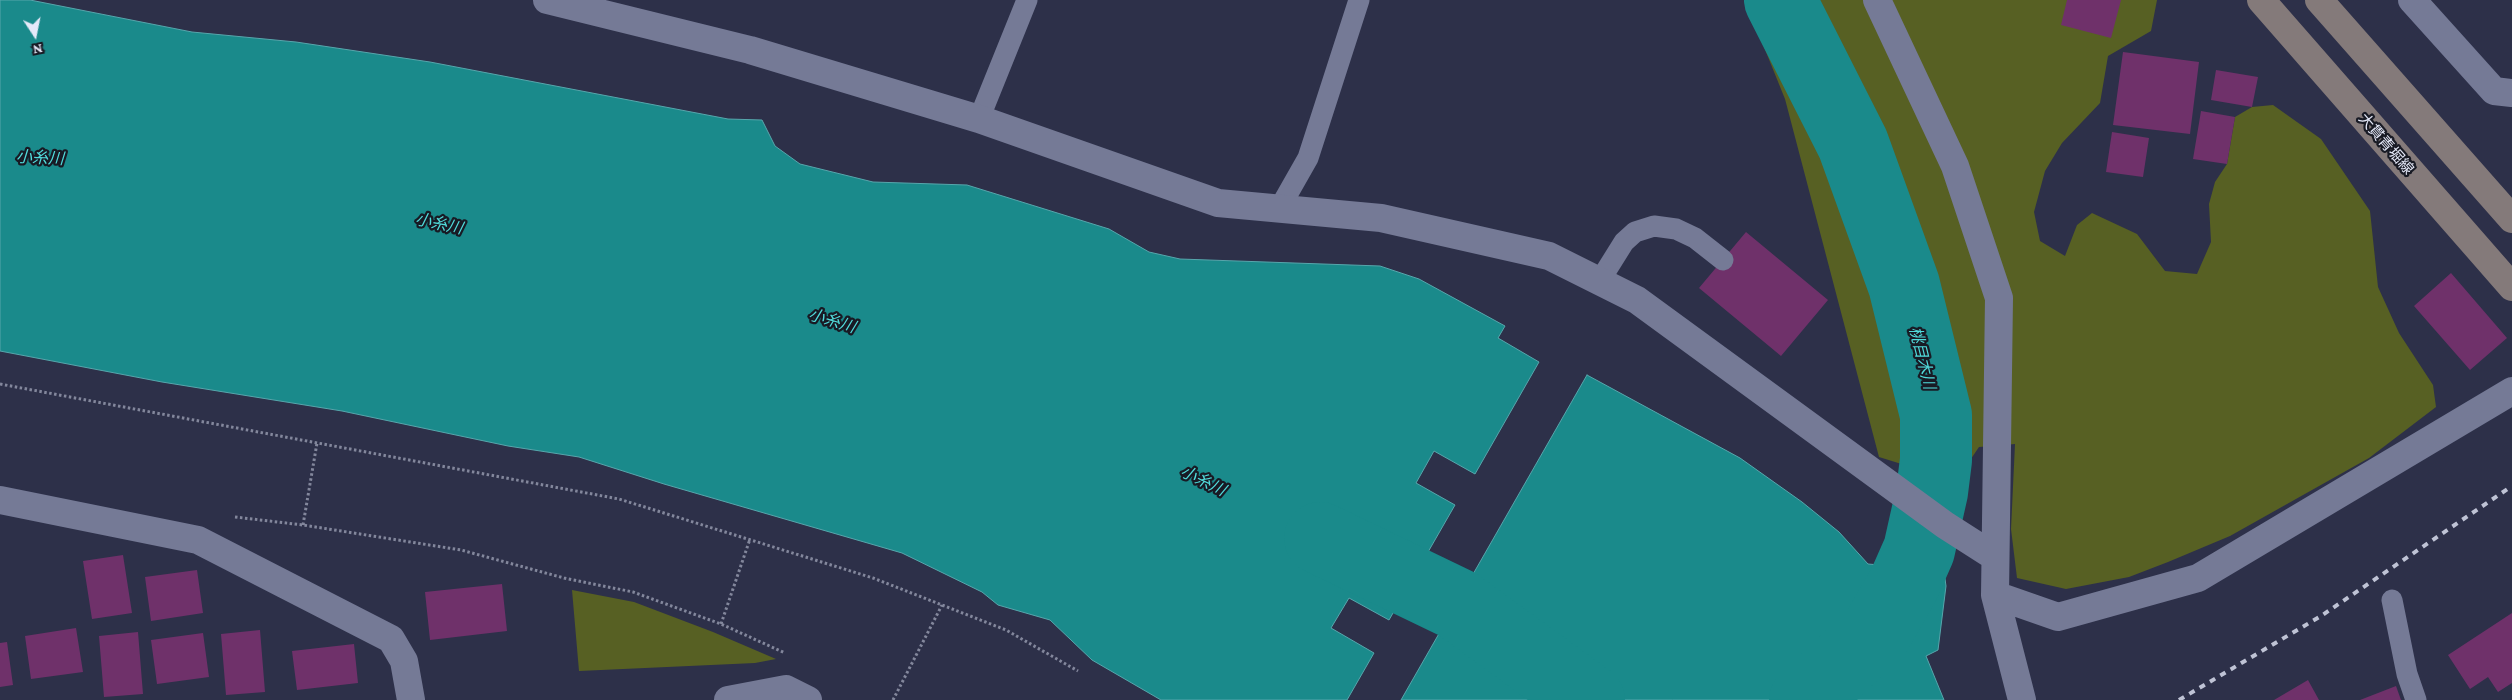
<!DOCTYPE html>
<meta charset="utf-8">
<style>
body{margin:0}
#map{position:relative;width:2512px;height:700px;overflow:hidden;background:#2d3049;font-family:"Crimson Pro",serif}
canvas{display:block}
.north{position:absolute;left:10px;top:10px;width:50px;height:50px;-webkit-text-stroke:4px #181a24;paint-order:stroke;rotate:169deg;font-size:14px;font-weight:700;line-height:20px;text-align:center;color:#e5e9f9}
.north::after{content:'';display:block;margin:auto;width:18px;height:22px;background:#e5e9f9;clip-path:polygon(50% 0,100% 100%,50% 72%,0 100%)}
</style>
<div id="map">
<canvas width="2512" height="700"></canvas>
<div class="north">N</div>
</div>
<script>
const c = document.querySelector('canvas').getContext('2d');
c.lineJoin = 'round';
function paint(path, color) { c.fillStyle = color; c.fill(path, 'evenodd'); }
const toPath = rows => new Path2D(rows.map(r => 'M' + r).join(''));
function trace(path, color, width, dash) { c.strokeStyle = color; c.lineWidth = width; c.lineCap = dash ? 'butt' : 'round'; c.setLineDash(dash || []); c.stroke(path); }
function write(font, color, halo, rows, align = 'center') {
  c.font = font + ' "Crimson Pro","Noto Sans JP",serif'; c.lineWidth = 4.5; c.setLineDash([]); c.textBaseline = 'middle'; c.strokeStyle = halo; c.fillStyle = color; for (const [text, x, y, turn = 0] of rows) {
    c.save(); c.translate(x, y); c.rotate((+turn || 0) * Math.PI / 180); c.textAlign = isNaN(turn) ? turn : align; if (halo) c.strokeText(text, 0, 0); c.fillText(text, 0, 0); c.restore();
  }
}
paint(toPath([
 [1745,0,2157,0,2151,31,2108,56,2100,103,2062,143,2045,171,2034,212,2040,241,2065,256,2077,225,2092,213,2137,234,2165,271,2197,274,2211,242,2209,204,2215,182,2227,164,2235,117,2252,107,2273,105,2321,139,2370,211,2378,287,2399,333,2433,385,2436,407,2369,458,2230,536,2168,562,2129,577,2066,589,2017,578,2011,529,2015,444,1979,447,1956,481,1879,457,1785,99],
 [572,590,634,602,713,632,776,659,755,663,579,671]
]), '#576023');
const water = toPath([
 [0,0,30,0,192,32,296,42,430,62,728,119,762,120,775,146,800,164,873,182,967,185,1109,229,1149,252,1180,259,1380,266,1419,279,1505,326,1498,338,1539,362,1475,474,1434,451,1416,483,1455,505,1389,620,1349,598,1331,628,1374,653,1347,700,1161,700,1092,660,1050,620,998,605,982,592,902,553,664,484,579,457,508,446,342,411,162,382,0,351,0,0],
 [1587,375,1740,458,1802,502,1839,532,1868,564,1880,565,1892,561,1897,543,1900,511,1940,543,1946,586,1938,650,1926,656,1944,700,1401,700,1587,375],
 [1936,439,1943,449,1955,454,1947,484,1945,505,1904,477,1920,469,1936,439]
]);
paint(water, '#1a8a8b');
trace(water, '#57a6ac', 1);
trace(toPath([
 [1780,0,1853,144,1904,285,1936,415,1936,460,1932,492,1919,550,1904,584,1877,631,1805,700],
 [1320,538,1457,604,1589,700]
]), '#1a8a8b', 72);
paint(toPath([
 [2067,0,2121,0,2111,38,2061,25],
 [2123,52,2199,62,2190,134,2113,125],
 [2216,70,2258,77,2252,107,2211,100],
 [2201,111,2235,117,2227,164,2193,159],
 [2112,132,2149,138,2143,177,2106,172],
 [1746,232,1828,300,1781,356,1699,288],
 [2451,273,2507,338,2470,370,2414,306],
 [123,555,132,613,92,619,83,561],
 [197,570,203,613,151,621,145,577],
 [502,584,507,631,430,640,425,592],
 [2512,613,2512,683,2498,692,2488,677,2470,689,2448,655],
 [76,628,83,672,31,679,25,636],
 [260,630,265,692,226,695,221,634],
 [138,632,143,694,104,697,99,636],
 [203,633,209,677,157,684,151,640],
 [7,642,13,685,0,687,0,643],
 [354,644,358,683,297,690,292,651],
 [2308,680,2319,700,2274,700],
 [2396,686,2401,700,2360,700]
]), '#6f316a');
trace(toPath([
 [0,384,619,499,873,578,1006,630,1078,671],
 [235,517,303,525,461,550,564,578,633,592,721,624,785,653],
 [303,525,317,443],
 [721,624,750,539],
 [893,700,942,605]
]), '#83879c', 3, [2.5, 2.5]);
trace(toPath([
 [979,119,1027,0],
 [1279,209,1308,158,1359,0],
 [1599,282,1624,242,1635,232,1654,226,1676,229,1695,238,1723,260],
 [2392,600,2407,674,2416,700]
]), '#757a96', 21);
trace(toPath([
 [547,0,750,50,979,119,1218,203,1381,218,1549,256,1637,300,1945,525,1995,557],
 [1877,0,1955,166,1999,298,1995,595,2022,700],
 [2412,0,2494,91,2512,93],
 [0,500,198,540,391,639,404,661,411,700],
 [1995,595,2058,617,2198,578,2512,391],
 [728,700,786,689,808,700]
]), '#757a96', 28);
trace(toPath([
 [2261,0,2512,287],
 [2319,0,2512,219]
]), '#847a7a', 28);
trace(toPath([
 [2179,700,2321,616,2512,486]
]), '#bfc3d5', 4, [6, 6]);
write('15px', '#e5e9f9', '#181a24', [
 ["大貫青堀線",2386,144,49]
]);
write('italic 16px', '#51dbdb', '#181a24', [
 ["小糸川",40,158,3],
 ["小糸川",439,224,12],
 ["小糸川",832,321,17],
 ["桃目木川",1922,358,76],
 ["小糸川",1203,481,26]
]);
</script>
